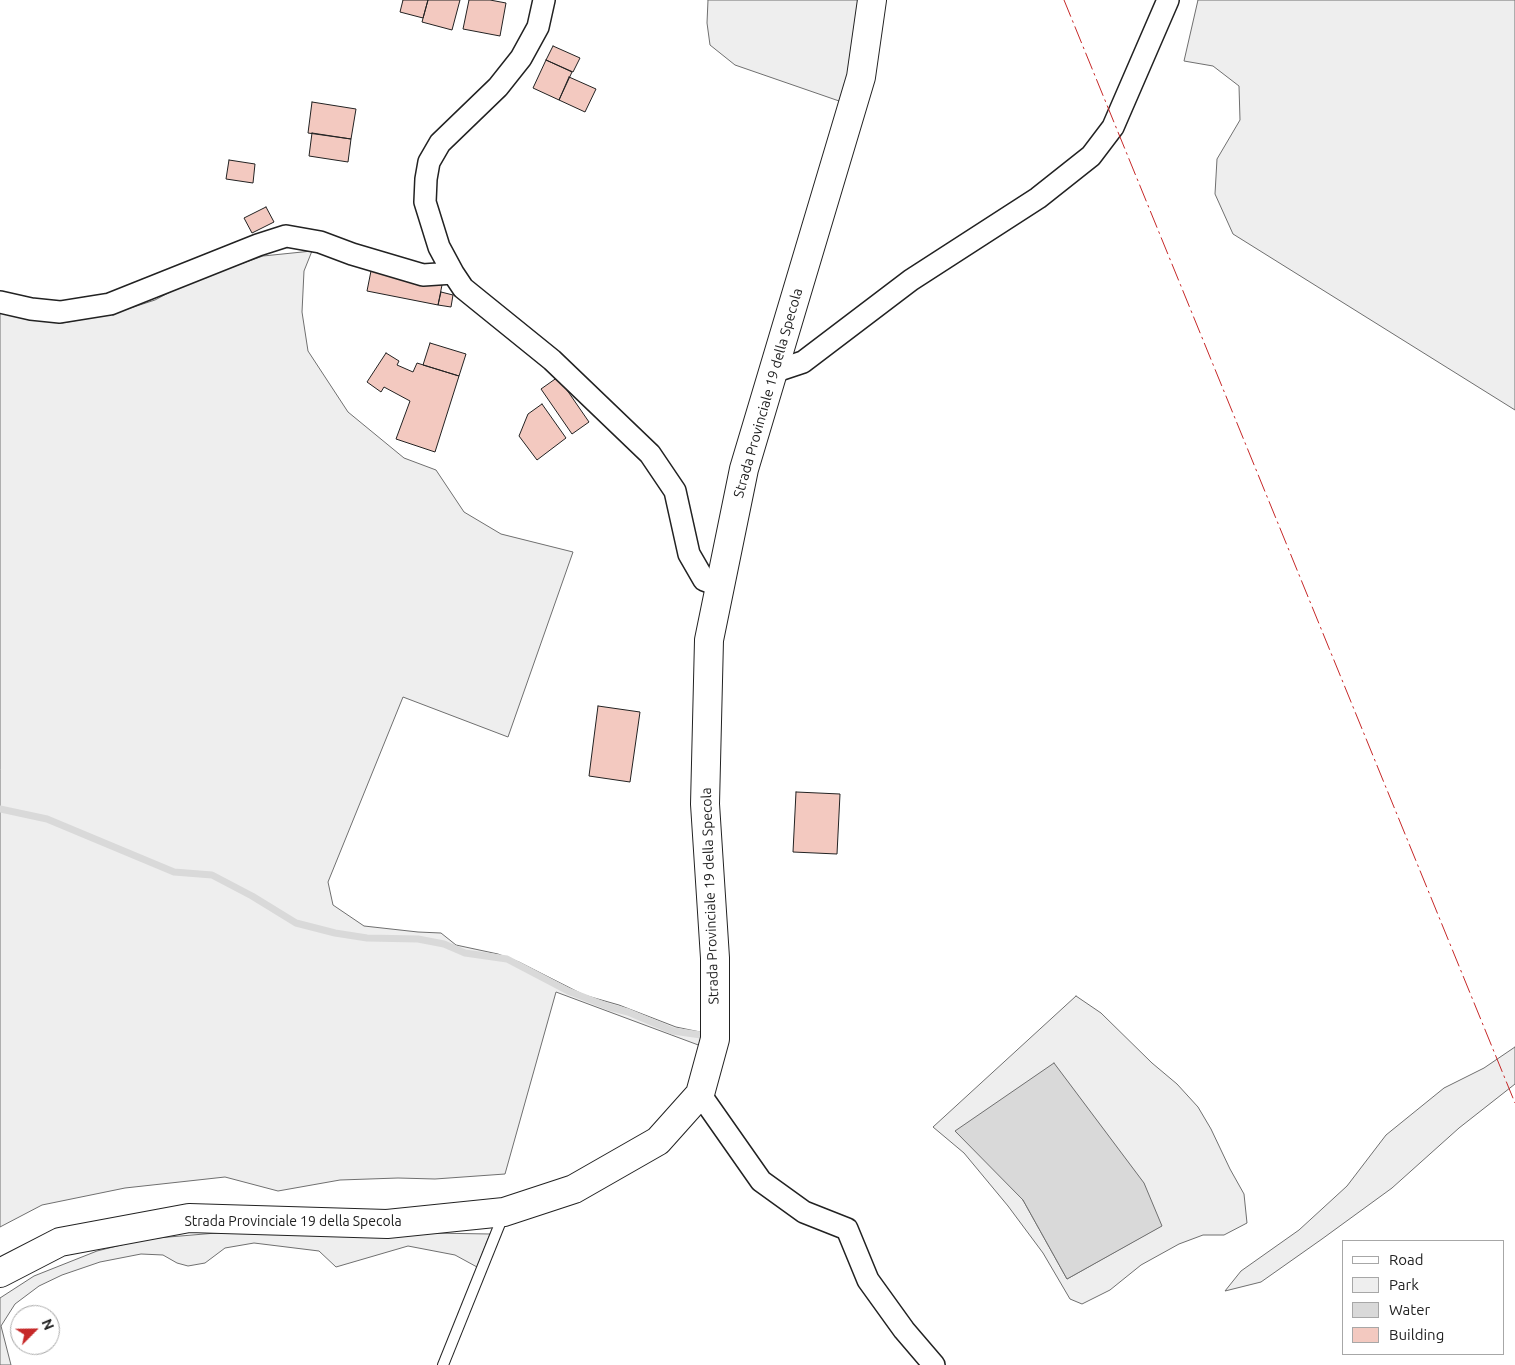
<!DOCTYPE html>
<style>
body{margin:0}
#map{position:relative;width:1515px;height:1365px;overflow:hidden;background:#fff;font-family:Ubuntu,sans-serif}
canvas{display:block}
.legend{position:absolute;left:1342px;top:1240px;width:162px;height:115px;box-sizing:border-box;background:#fff;border:1px solid #a7a7a7;margin:0;padding:6px 9px;list-style:none;font-size:15px;color:#222}
.legend li{display:flex;align-items:center;gap:10px;height:25px}
.legend b{width:25px;border:1px solid #a7a7a7}
.north{position:absolute;left:10px;top:1305px;width:50px;height:50px;box-sizing:border-box;background:#fff;border:1px solid #a7a7a7;border-radius:50%;rotate:67deg;font-size:14px;font-weight:700;line-height:20px;text-align:center;color:#222}
.north::after{content:'';display:block;margin:auto;width:18px;height:22px;background:#c62828;clip-path:polygon(50% 0,100% 100%,50% 72%,0 100%)}
</style>
<div id="map">
<canvas width="1515" height="1365"></canvas>
<ul class="legend">
<li><b style="height:6px;background:#fff"></b>Road</li>
<li><b style="height:14px;background:#eee"></b>Park</li>
<li><b style="height:14px;background:#d9d9d9"></b>Water</li>
<li><b style="height:14px;background:#f3c9c0"></b>Building</li>
</ul>
<div class="north">N</div>
</div>
<script>
const c = document.querySelector('canvas').getContext('2d');
c.lineJoin = 'round';
function paint(path, color) { c.fillStyle = color; c.fill(path, 'evenodd'); }
const toPath = rows => new Path2D(rows.map(r => 'M' + r).join(''));
function trace(path, color, width, dash) { c.strokeStyle = color; c.lineWidth = width; c.lineCap = dash ? 'butt' : 'round'; c.setLineDash(dash || []); c.stroke(path); }
function write(font, color, halo, rows, align = 'center') {
  c.font = font + ' Ubuntu,sans-serif'; c.lineWidth = 4; c.setLineDash([]); c.textBaseline = 'middle'; c.strokeStyle = halo; c.fillStyle = color; for (const [text, x, y, turn = 0] of rows) {
    c.save(); c.translate(x, y); c.rotate((+turn || 0) * Math.PI / 180); c.textAlign = isNaN(turn) ? turn : align; if (halo) c.strokeText(text, 0, 0); c.fillText(text, 0, 0); c.restore();
  }
}
const green = toPath([
 [708,0,864,0,842,102,735,65,710,45,707,23,708,0],
 [1198,0,1515,0,1515,410,1233,234,1215,194,1217,159,1240,120,1239,86,1213,66,1184,61,1198,0],
 [312,251,304,271,302,312,308,351,348,412,404,458,436,470,464,512,501,534,573,552,508,737,403,697,328,882,333,905,364,926,418,932,441,933,456,945,498,954,519,962,584,995,619,1005,676,1027,705,1033,701,1046,556,992,505,1174,435,1179,398,1178,340,1180,278,1191,225,1177,125,1188,42,1205,0,1227,0,312,25,318,62,323,112,314,155,300,187,283,263,256,312,251],
 [1076,996,1101,1013,1152,1063,1177,1084,1198,1107,1211,1129,1230,1169,1244,1194,1247,1223,1224,1235,1203,1235,1179,1244,1141,1265,1110,1290,1082,1304,1070,1299,1043,1253,1008,1206,964,1153,933,1127,1076,996],
 [1023,1200,1161,1226,1067,1279,1023,1200],
 [1515,1047,1515,1084,1459,1128,1392,1188,1322,1239,1261,1282,1225,1291,1241,1271,1299,1230,1347,1186,1386,1135,1444,1088,1484,1068,1515,1047],
 [305,1231,490,1234,477,1267,455,1255,408,1246,336,1267,319,1251,254,1243,225,1248,205,1263,188,1266,177,1263,163,1255,141,1254,100,1262,62,1275,39,1286,15,1304,1,1326,11,1365,0,1365,0,1298,34,1276,97,1251,145,1239,228,1232,305,1231]
]);
paint(green, '#eee');
trace(green, '#6f6f6f', 1);
const water = toPath([
 [1054,1063,1144,1183,1162,1226,1067,1279,1023,1200,955,1131,1054,1063]
]);
paint(water, '#d9d9d9');
trace(water, '#6f6f6f', 1);
trace(toPath([
 [0,809,47,819,174,872,212,875,252,896,296,923,335,933,367,938,418,939,444,944,465,953,507,959,568,991,609,1007,628,1012,673,1031,701,1035]
]), '#d9d9d9', 7);
const building = toPath([
 [403,0,428,0,423,18,400,12,403,0],
 [428,0,460,0,452,30,422,22,428,0],
 [469,0,490,0,506,3,500,36,463,29,469,0],
 [553,46,580,58,573,72,546,60,553,46],
 [546,60,572,72,559,100,533,88,546,60],
 [569,77,596,89,585,112,559,100,569,77],
 [312,102,356,109,351,139,308,133,312,102],
 [312,133,351,139,348,162,309,156,312,133],
 [229,160,255,164,253,183,226,179,229,160],
 [266,207,274,222,252,233,244,218,266,207],
 [371,271,442,285,438,305,367,291,371,271],
 [441,292,453,295,451,307,438,305,441,292],
 [430,343,466,354,459,376,423,365,430,343],
 [386,353,399,361,397,365,413,372,417,363,459,376,435,452,396,439,410,401,384,387,381,392,367,382,386,353],
 [558,377,589,422,572,434,541,389,558,377],
 [542,404,566,438,537,460,519,436,528,414,542,404],
 [598,706,640,712,630,782,589,776,598,706],
 [796,792,840,794,837,854,793,852,796,792]
]);
paint(building, '#f3c9c0');
trace(building, '#222', 1);
const lane = toPath([
 [443,1365,503,1216]
]);
const street = toPath([
 [544,0,538,27,521,58,498,87,440,143,429,162,426,179,425,202,439,247,453,273,463,288,552,360,650,454,675,491,689,554,704,580,720,586],
 [0,302,31,309,60,312,110,304,258,245,286,236,320,242,352,254,423,275,453,273],
 [773,372,803,362,911,280,1038,198,1091,156,1113,127,1168,0],
 [700,1094,761,1181,804,1212,847,1229,868,1280,904,1330,934,1365]
]);
const secondary = toPath([
 [0,1273,60,1242,189,1218,387,1224,504,1212,574,1189,658,1141,700,1094,715,1039,715,958,705,804,709,640,744,469,861,77,872,0]
]);
trace(lane, '#222', 12);
trace(street, '#222', 24);
trace(secondary, '#222', 30);
trace(lane, '#fff', 10);
trace(street, '#fff', 21);
trace(secondary, '#fff', 28);
trace(toPath([
 [1064,0,1515,1103]
]), '#c62828', 1, [18, 4, 2.5, 4]);
write('14px', '#222', '#fff', [
 ["Strada Provinciale 19 della Specola",768,393,-74],
 ["Strada Provinciale 19 della Specola",710,896,-92],
 ["Strada Provinciale 19 della Specola",293,1221]
]);
</script>
